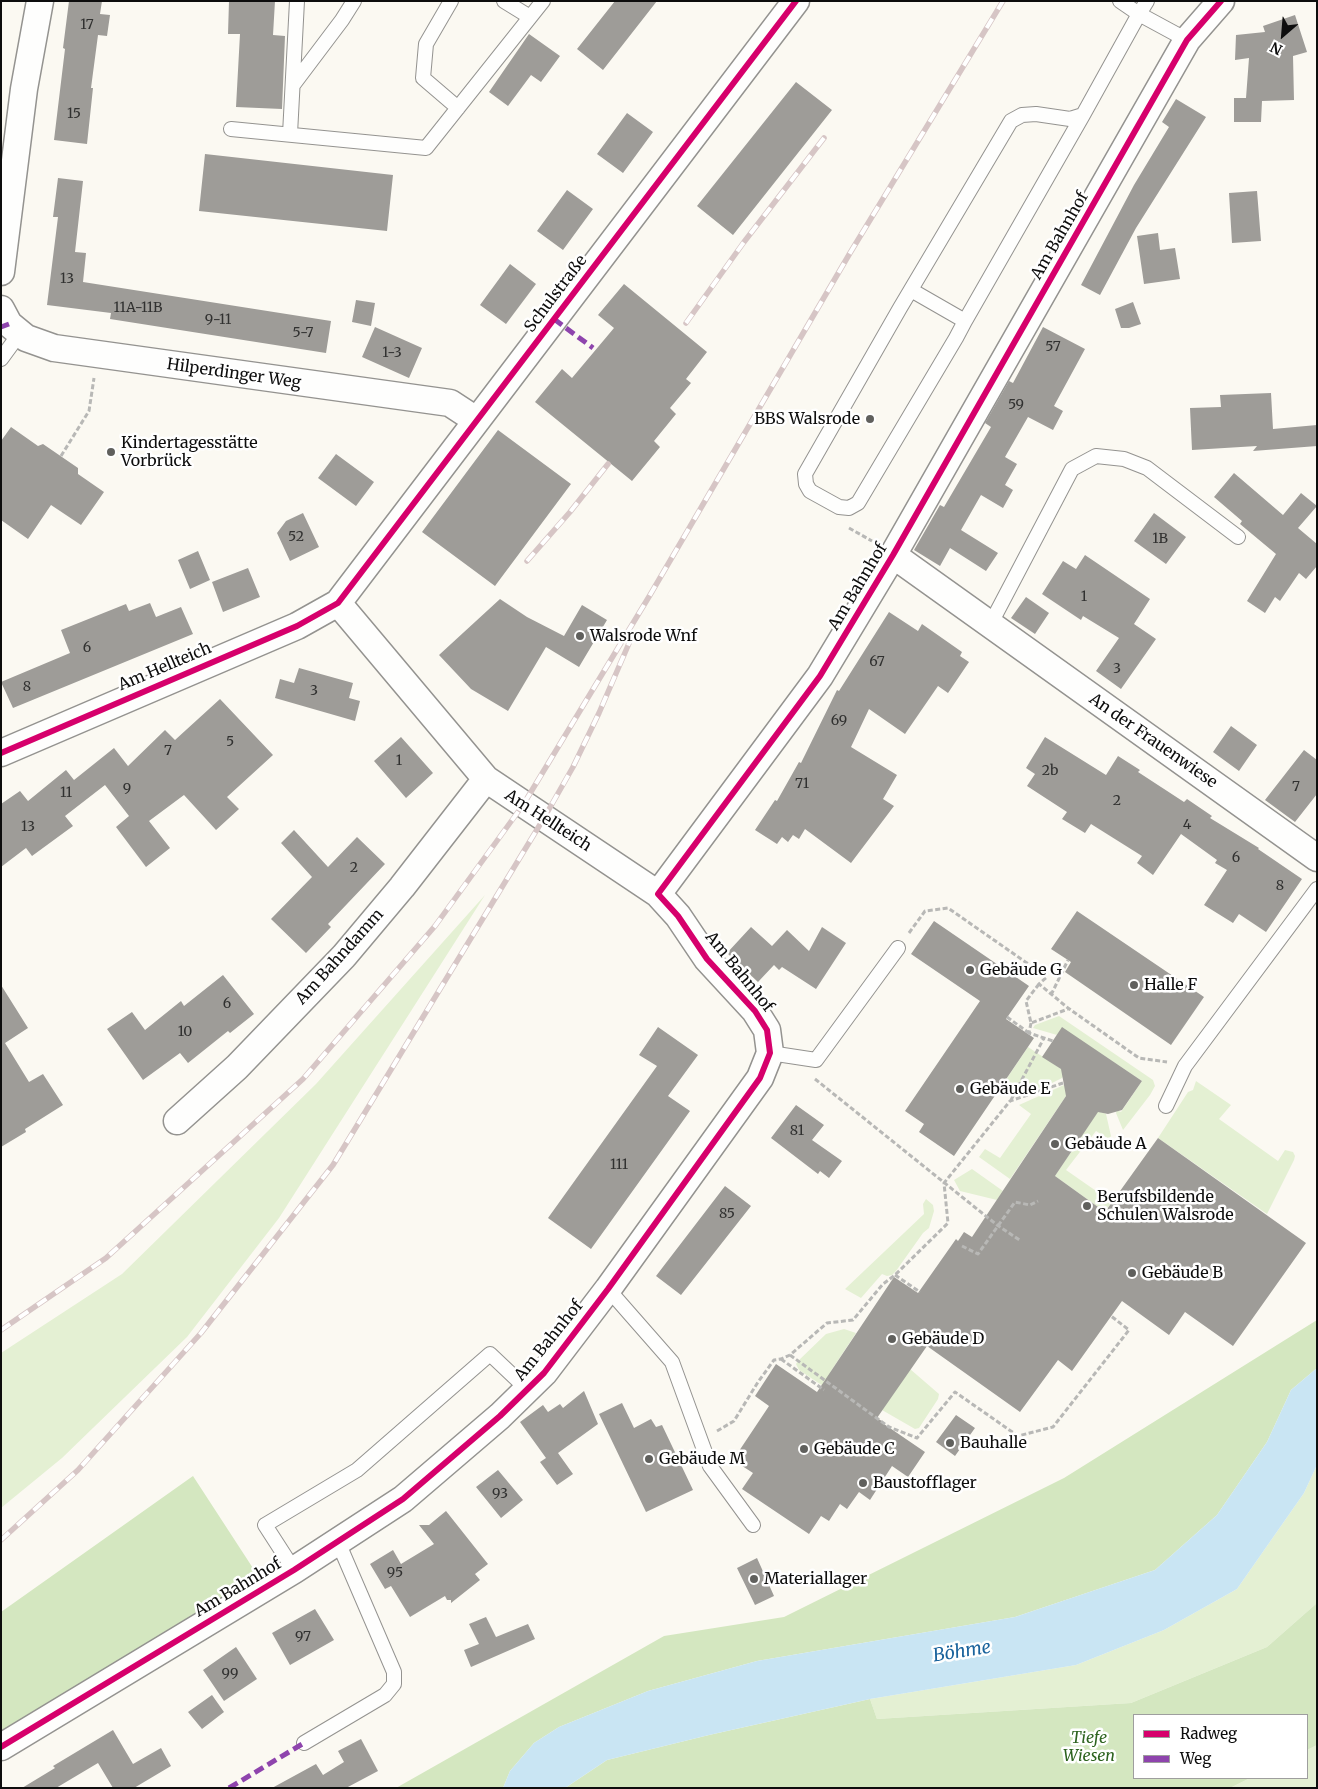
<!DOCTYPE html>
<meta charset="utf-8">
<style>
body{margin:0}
#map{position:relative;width:1318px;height:1789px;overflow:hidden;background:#fbf9f2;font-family:Merriweather,serif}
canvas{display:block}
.frame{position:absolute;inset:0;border:2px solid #0d0d0d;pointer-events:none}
.legend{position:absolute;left:1133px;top:1714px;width:175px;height:65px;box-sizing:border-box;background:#fff;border:1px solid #9e9e9e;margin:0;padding:6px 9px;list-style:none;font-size:15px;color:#0d0d0d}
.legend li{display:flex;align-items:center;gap:10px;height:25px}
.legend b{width:25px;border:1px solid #9e9e9e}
.north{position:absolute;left:1258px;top:10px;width:50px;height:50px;-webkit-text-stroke:4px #fff;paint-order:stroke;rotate:207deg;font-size:14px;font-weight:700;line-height:20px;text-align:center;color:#0d0d0d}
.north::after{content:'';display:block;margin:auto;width:18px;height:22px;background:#0d0d0d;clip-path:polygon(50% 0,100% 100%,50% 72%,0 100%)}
</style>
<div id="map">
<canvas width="1318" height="1789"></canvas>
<div class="frame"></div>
<ul class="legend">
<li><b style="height:6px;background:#d6006c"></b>Radweg</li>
<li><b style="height:6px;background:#8e44ad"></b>Weg</li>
</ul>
<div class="north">N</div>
</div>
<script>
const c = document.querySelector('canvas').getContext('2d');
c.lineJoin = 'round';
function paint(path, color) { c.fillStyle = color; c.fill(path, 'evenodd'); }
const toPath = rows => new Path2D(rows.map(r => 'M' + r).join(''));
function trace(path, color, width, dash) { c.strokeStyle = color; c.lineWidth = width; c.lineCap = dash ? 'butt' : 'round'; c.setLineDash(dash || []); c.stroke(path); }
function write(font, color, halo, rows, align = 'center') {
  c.font = font + ' Merriweather,serif'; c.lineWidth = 5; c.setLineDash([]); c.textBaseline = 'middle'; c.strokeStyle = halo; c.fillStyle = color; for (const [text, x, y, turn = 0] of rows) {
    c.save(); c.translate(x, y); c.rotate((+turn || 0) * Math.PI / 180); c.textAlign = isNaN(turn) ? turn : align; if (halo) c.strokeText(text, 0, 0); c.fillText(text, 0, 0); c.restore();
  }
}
paint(toPath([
 [485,895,279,1218,187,1337,62,1458,1,1508,1,1353,122,1274,316,1084],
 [1059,1016,1153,1080,1155,1086,1150,1095,1123,1130,1116,1113,1117,1110,1121,1112,1142,1081,1062,1028,1057,1035,1033,1028,1035,1025],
 [1028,1047,1066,1072,1062,1078,1042,1088,1019,1091,1011,1089,1003,1084],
 [1196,1081,1231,1105,1219,1119,1278,1161,1285,1150,1293,1152,1295,1156,1294,1160,1267,1214,1158,1138,1188,1092,1193,1090],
 [1064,1085,1068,1093,1010,1179,979,1157,985,1149,1000,1158,1031,1114,1019,1105],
 [1098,1111,1106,1114,1111,1136,1109,1139,1096,1131,1066,1170,1112,1202,1105,1212,1055,1176],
 [972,1169,1003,1191,997,1200,960,1191,954,1180],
 [926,1199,933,1205,934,1211,929,1228,923,1233,896,1271,892,1275,887,1276,882,1274,861,1298,845,1289,924,1214,923,1204],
 [844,1329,856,1333,831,1371,826,1388,799,1370,796,1364,798,1361,826,1334],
 [910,1369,939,1394,938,1399,919,1428,915,1429,882,1410],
 [1317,1465,1317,1603,1267,1647,1131,1703,877,1719,870,1699,1076,1665,1164,1630,1237,1589,1304,1493],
 [1317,1745,1317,1788,1230,1788,1250,1778,1307,1778,1307,1750]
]), '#e4f0d3');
paint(toPath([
 [1317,1320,1317,1368,1291,1390,1267,1442,1217,1515,1155,1570,1015,1617,757,1661,648,1691,559,1727,534,1743,510,1771,503,1788,396,1788,664,1636,784,1617,1064,1478],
 [193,1476,262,1582,1,1736,1,1612],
 [1317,1603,1317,1745,1307,1750,1307,1715,1134,1715,1134,1778,1250,1778,1230,1788,565,1788,607,1760,709,1735,870,1699,877,1719,1131,1703,1267,1647]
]), '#d4e7c0');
paint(toPath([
 [1317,1368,1317,1465,1304,1493,1237,1589,1164,1630,1076,1665,870,1699,709,1735,607,1760,565,1788,503,1788,510,1771,534,1743,559,1727,648,1691,757,1661,1015,1617,1155,1570,1217,1515,1267,1442,1291,1390]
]), '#c9e5f3');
paint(toPath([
 [69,1,102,1,100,14,110,15,107,36,98,35,91,88,93,88,87,144,54,140,65,49,63,48],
 [229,1,275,1,273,35,285,36,282,109,236,107,240,34,228,34],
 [615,1,657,1,603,70,577,49],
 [1295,15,1307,52,1293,56,1294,100,1262,101,1261,122,1234,122,1234,98,1246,98,1249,58,1235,60,1236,35,1265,32,1263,26],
 [529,34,560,56,541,82,531,75,508,106,489,92],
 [796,82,832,110,733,235,697,206],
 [1176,99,1206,117,1136,228,1100,295,1081,285,1134,185,1169,127,1162,122],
 [627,113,653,132,623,173,597,154],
 [205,154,393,175,387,231,199,211],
 [58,178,83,181,75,252,86,253,83,282,331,321,326,353,110,319,111,313,47,305,58,217,53,217],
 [567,190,593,209,563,250,537,231],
 [1257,191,1261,241,1232,243,1229,193],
 [1158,233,1160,250,1175,248,1180,279,1144,284,1137,236],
 [510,264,536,284,506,324,480,305],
 [624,284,707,352,686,379,691,383,670,408,676,414,654,441,660,447,632,481,535,402,562,369,572,378,614,328,598,315],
 [356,300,375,303,371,326,352,322],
 [1133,302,1141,324,1129,328,1121,328,1115,309],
 [375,327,422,348,409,378,362,357],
 [1043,327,1085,349,1054,406,1063,411,1053,430,1028,417,1005,457,1017,464,1005,485,1013,490,1003,508,981,495,961,530,998,553,986,571,950,548,940,566,914,550,940,505,944,507,991,427,985,423,1009,381,1013,383],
 [1271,393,1273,429,1317,425,1317,446,1253,451,1257,446,1192,450,1190,408,1221,407,1220,395],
 [11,427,38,446,43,444,78,468,78,474,104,492,81,525,51,505,28,539,1,520,1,441],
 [498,430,571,484,495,586,422,532],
 [336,454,374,482,356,506,318,478],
 [1234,473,1283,515,1301,493,1317,506,1298,528,1317,544,1317,566,1306,579,1299,573,1280,601,1275,597,1265,613,1247,601,1276,554,1240,524,1242,521,1214,497],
 [303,513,319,547,290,561,277,533,286,521],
 [1154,513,1186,537,1166,564,1134,541],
 [198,551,210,580,190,589,178,560],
 [1085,555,1150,599,1134,624,1156,639,1121,689,1096,671,1119,638,1083,616,1081,620,1042,594,1063,561,1076,569],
 [248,568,260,597,223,612,212,582],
 [1026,597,1049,613,1035,634,1011,618],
 [500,599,527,617,564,636,582,605,607,620,579,667,546,647,508,711,471,689,439,655],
 [150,603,156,617,181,607,193,634,13,708,1,682,70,653,61,630,126,604,129,611],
 [889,612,918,631,922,624,962,652,960,656,969,662,948,693,938,686,905,734,869,709,851,747,897,775,883,799,894,806,851,863,805,829,799,839,793,835,788,842,782,837,777,844,755,830,775,800,777,801,799,762,801,763,837,690,839,691],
 [299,668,353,683,349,698,360,701,355,721,275,698,280,679,294,683],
 [220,699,273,755,227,797,239,809,216,830,184,795,149,821,170,848,146,867,116,827,129,816,105,785,65,816,73,826,32,856,26,848,1,867,1,804,20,791,28,801,66,770,74,780,114,748,128,766,165,730,175,740],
 [1231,726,1257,745,1239,771,1213,752],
 [401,737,433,773,406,798,374,761],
 [1045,737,1106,775,1118,756,1140,770,1138,772,1184,802,1187,799,1212,816,1210,818,1259,848,1258,849,1302,879,1266,932,1239,914,1233,923,1204,905,1227,870,1215,863,1217,860,1181,834,1153,875,1137,863,1142,856,1091,824,1085,833,1062,819,1067,812,1027,786,1035,774,1026,768],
 [1304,750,1317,760,1317,794,1295,822,1265,800],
 [294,830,328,867,357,837,385,864,328,924,331,927,306,953,271,919,312,877,281,843],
 [1077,911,1204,997,1171,1045,1065,972,1071,962,1051,949],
 [934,921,1029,986,1006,1019,1034,1038,954,1156,919,1132,924,1124,905,1111,980,1001,911,954],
 [751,927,772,946,787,930,809,951,822,927,846,943,816,989,782,967,779,970,774,965,758,982,727,953],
 [223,975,254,1014,230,1033,228,1031,188,1063,180,1053,143,1080,107,1029,132,1012,145,1030,181,1001,184,1006],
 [1,985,28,1028,5,1043,29,1082,43,1074,63,1105,25,1129,26,1132,1,1147],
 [658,1027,698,1055,668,1096,690,1111,591,1249,548,1218,657,1066,639,1055],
 [1062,1027,1142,1081,1122,1110,1108,1114,1098,1112,1055,1176,1105,1212,1158,1138,1306,1243,1233,1346,1185,1312,1169,1335,1122,1301,1072,1371,1058,1360,1020,1412,927,1346,877,1418,885,1423,884,1424,925,1452,908,1477,892,1466,870,1500,859,1492,847,1509,840,1504,829,1521,821,1516,809,1534,742,1489,753,1473,733,1460,769,1406,755,1396,776,1364,817,1392,894,1277,918,1293,956,1239,958,1241,964,1232,972,1237,1066,1096,1061,1069,1042,1057],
 [796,1105,824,1125,812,1140,842,1161,829,1178,820,1171,818,1174,771,1138],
 [725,1186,751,1206,681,1295,656,1276],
 [584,1391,598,1424,558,1453,573,1474,557,1485,540,1462,546,1458,520,1422,543,1405,548,1412,560,1404,563,1408],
 [622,1403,634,1428,651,1419,656,1427,662,1425,693,1490,646,1512,599,1414],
 [956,1415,975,1428,955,1456,936,1442],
 [498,1470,523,1500,501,1518,476,1487],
 [446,1511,488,1564,475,1574,480,1580,451,1603,451,1600,447,1600,445,1596,410,1617,391,1586,385,1589,370,1564,393,1550,401,1564,434,1544,419,1525,429,1525],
 [757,1558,774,1596,755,1605,737,1568],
 [315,1609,334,1640,290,1665,272,1633],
 [486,1617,496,1637,528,1624,535,1639,471,1667,464,1650,479,1644,469,1624],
 [236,1647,257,1679,224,1701,203,1670],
 [212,1695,224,1712,202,1729,188,1712],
 [113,1730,133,1764,161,1748,171,1766,134,1788,113,1788,98,1763,56,1788,22,1788,55,1768,53,1766],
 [361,1739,378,1771,346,1788,272,1788,316,1764,323,1775,344,1762,338,1751]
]), '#9e9c98');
const lane = toPath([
 [451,1,426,44,423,78,458,108],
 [504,1,530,17],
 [1120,1,1139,14,1187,40],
 [293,85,342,20,354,1],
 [1083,115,1070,119,1036,114,1022,115,1011,121,900,308,805,474,806,484,810,491,839,507,849,508,858,503,956,338,965,321,1083,115,1139,14,1147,1],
 [231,129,426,148,543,1],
 [290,134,297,1],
 [911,290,965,321],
 [1,359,20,333],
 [990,625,1072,469,1096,456,1124,459,1147,468,1238,537],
 [770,1053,816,1060,898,948],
 [1166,1106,1185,1066,1317,889],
 [608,1289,672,1362,710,1466,753,1525],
 [294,1570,265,1525,357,1470,490,1354,528,1390],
 [304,1743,385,1695,394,1684,394,1672,338,1542]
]);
const street = toPath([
 [1,272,24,89,40,1],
 [1,309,9,324,26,338,54,348,450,403,476,420],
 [893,555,1317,858],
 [1,753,297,626,338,603,796,1],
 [658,894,820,676,893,555,1187,40,1221,1],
 [177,1121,237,1067,344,956,402,887,486,779],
 [1,1747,294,1570,403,1499,500,1416,544,1373,608,1289,760,1078,770,1053,767,1030,755,1011,707,959,678,916,658,894,486,779,338,603]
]);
trace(lane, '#949390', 16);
trace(street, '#949390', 29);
trace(toPath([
 [61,456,89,411,94,378],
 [849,528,872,541],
 [909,933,925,911,948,908,1047,977,1039,984,1068,1008,1139,1058,1167,1062],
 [1039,984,1026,1001,1031,1023,1068,1009],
 [1051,995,1068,960],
 [1007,1017,1029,1033],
 [1031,1023,1029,1033,1053,1041],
 [815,1079,997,1225,1021,1241],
 [1011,1100,1044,1038],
 [962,1246,978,1254,1015,1202,1030,1205,1038,1201],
 [895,1275,920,1292],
 [790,1355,889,1427,917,1438,955,1392,1018,1436,1053,1427,1129,1330,1111,1316],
 [781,1359,824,1390],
 [717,1431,734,1421,758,1382,774,1360,781,1359,790,1355,827,1323,853,1320,883,1284,895,1275,948,1223,944,1183,1010,1101,1063,1083]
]), '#b8b8b6', 3, [5, 2.5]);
trace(lane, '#fefefd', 14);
trace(street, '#fefefd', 26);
const rail = toPath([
 [686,323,744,242,824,138],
 [527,561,570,512,608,464],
 [1,1330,106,1258,303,1079,435,926,523,805,650,595,850,253,1003,1],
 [1,1540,78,1470,201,1333,333,1165,544,818,573,767,599,713,633,634]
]);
trace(rail, '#d6c5c5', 5.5);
trace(rail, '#fff', 4, [11]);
trace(toPath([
 [554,319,593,348],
 [1,327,9,324],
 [229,1788,304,1743]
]), '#8e44ad', 5, [10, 5]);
trace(toPath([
 [1,753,297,626,338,603,796,1],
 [1,1747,294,1570,403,1499,500,1416,544,1373,608,1289,760,1078,770,1053,767,1030,755,1011,707,959,678,916,658,894,820,676,893,555,1187,40,1221,1]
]), '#d6006c', 6);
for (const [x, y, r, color] of [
 [870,419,5,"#60605d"],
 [111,452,5,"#60605d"],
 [580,636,5,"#60605d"],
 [970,970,5,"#60605d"],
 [1134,985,5,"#60605d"],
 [960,1089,5,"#60605d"],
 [1055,1144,5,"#60605d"],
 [1087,1206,5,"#60605d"],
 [1132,1273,5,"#60605d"],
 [892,1339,5,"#60605d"],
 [950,1443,5,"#60605d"],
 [804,1449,5,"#60605d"],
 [649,1459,5,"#60605d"],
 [863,1483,5,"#60605d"],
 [754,1579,5,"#60605d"]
]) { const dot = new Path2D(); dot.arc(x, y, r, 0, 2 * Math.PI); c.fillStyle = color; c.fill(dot); trace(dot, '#fff', 2); }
write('14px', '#313130', null, [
 ["17",87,25],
 ["15",74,114],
 ["13",67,279],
 ["11A-11B",138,308],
 ["9-11",218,320],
 ["5-7",303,333],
 ["57",1053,347],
 ["1-3",392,353],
 ["59",1016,405],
 ["52",296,537],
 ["1B",1160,539],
 ["1",1084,597],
 ["6",87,648],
 ["67",877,662],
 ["3",1117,669],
 ["8",27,687],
 ["3",314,691],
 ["69",839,721],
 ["5",230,742],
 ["7",168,751],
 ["1",399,761],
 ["2b",1050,771],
 ["71",802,784],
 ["7",1296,787],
 ["9",127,789],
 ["11",66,793],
 ["2",1117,801],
 ["4",1187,825],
 ["13",28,827],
 ["6",1236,858],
 ["2",354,868],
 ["8",1280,886],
 ["6",227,1004],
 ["10",185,1032],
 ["81",797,1131],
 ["111",619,1165],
 ["85",727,1214],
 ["93",500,1494],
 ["95",395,1573],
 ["97",303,1637],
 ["99",230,1674]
]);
write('16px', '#0d0d0d', '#fff', [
 ["Am Bahnhof",1060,236,-60],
 ["Schulstraße",556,294,-53],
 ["Hilperdinger Weg",234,374,8],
 ["Am Bahnhof",858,587,-59],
 ["Am Hellteich",165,667,-23],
 ["An der Frauenwiese",1153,741,35],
 ["Am Hellteich",548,821,33],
 ["Am Bahndamm",340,957,-48],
 ["Am Bahnhof",739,972,51],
 ["Am Bahnhof",549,1341,-51],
 ["Am Bahnhof",238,1588,-31]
]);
write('16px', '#0d0d0d', '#fff', [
 ["BBS Walsrode",860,419,"right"],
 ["Kindertagesstätte",121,443],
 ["Vorbrück",121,461],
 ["Walsrode Wnf",590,636],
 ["Gebäude G",980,970],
 ["Halle F",1144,985],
 ["Gebäude E",970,1089],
 ["Gebäude A",1065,1144],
 ["Berufsbildende",1097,1197],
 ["Schulen Walsrode",1097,1215],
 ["Gebäude B",1142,1273],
 ["Gebäude D",902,1339],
 ["Bauhalle",960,1443],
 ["Gebäude C",814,1449],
 ["Gebäude M",659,1459],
 ["Baustofflager",873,1483],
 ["Materiallager",764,1579]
], 'left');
write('italic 16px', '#2d631f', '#fff', [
 ["Tiefe",1089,1738],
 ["Wiesen",1089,1756]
]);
write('italic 18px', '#1a639c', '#fff', [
 ["Böhme",962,1652,-9]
]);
</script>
